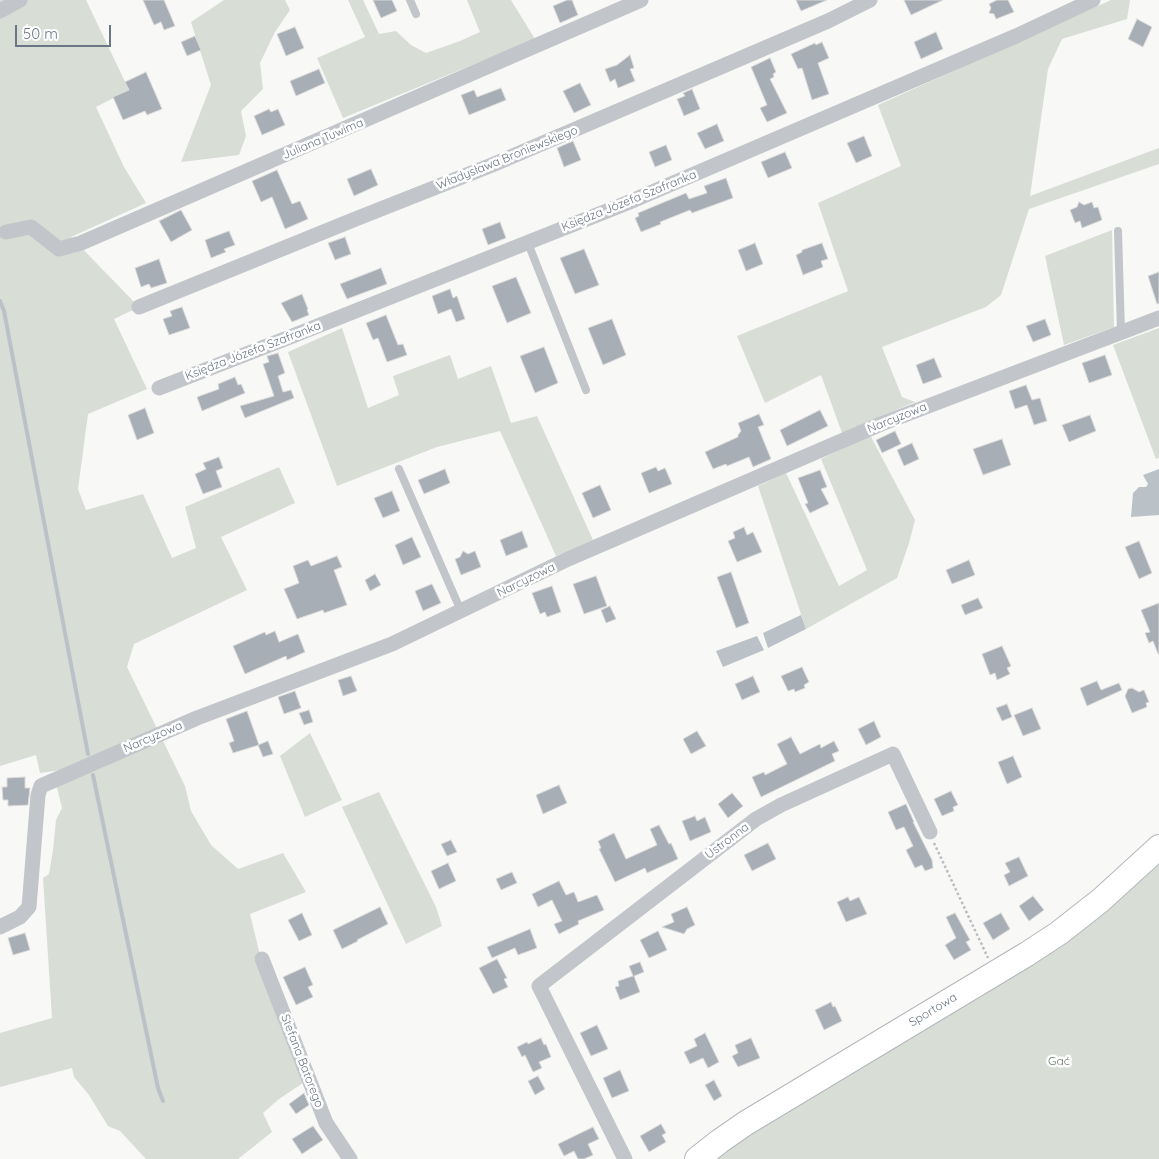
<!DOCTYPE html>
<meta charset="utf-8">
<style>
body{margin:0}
#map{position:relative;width:1159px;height:1159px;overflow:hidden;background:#f8f8f7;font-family:Quicksand,sans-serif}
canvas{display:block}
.scale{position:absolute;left:15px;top:25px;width:96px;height:22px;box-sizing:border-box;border:2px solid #6b7684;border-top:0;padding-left:6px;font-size:15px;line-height:18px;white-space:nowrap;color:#6b7684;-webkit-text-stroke:4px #fff;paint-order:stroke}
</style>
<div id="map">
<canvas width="1159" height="1159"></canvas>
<div class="scale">50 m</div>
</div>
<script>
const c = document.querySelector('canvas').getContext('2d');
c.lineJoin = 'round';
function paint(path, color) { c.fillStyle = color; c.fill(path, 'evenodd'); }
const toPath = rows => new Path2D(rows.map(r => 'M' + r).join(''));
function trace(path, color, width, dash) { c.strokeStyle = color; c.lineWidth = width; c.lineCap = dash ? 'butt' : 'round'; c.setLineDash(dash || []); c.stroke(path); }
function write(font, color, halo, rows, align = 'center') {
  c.font = font + ' Quicksand,sans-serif'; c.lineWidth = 5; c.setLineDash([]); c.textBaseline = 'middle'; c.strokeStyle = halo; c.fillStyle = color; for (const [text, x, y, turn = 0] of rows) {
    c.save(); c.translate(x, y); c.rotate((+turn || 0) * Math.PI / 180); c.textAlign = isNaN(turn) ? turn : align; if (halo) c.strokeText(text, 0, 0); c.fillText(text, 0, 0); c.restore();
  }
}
paint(toPath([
 [0,0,86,0,129,90,96,107,124,167,146,203,71,237,139,307,114,319,147,389,88,414,78,489,86,510,143,494,172,558,196,548,185,507,279,467,295,503,221,537,247,590,134,644,127,667,185,786,191,811,211,845,238,869,283,853,306,892,250,914,260,955,254,959,303,1083,279,1099,263,1113,272,1132,238,1159,146,1159,120,1131,108,1126,89,1095,74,1077,72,1068,0,1087,0,1033,52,1018,43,878,49,874,53,850,56,820,62,808,56,784,101,768,144,745,76,768,40,773,36,755,0,766],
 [224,0,285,0,290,10,275,32,260,63,263,89,241,111,246,136,239,155,181,162,211,85,191,22],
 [348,0,363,0,379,34,396,31,411,45,426,53,460,41,480,32,467,0,511,0,535,39,343,118,317,58,365,37],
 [1111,0,1130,0,1127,19,1062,39,1048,69,1030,196,1159,148,1159,164,1029,209,1001,295,986,307,882,347,902,397,915,402,842,433,821,375,765,403,737,336,848,291,818,203,901,166,878,105],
 [1112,230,1114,327,1064,345,1045,256],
 [342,328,368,408,399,395,393,376,450,355,458,379,491,366,511,423,537,416,593,540,556,556,500,431,437,447,337,486,288,352],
 [1159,328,1159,458,1156,459,1113,345],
 [870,435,915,520,909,543,897,578,806,629,758,486,786,473,839,586,867,570,821,459],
 [310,733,342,800,305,817,280,756],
 [379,792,436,907,442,926,406,944,342,807],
 [1159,864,1159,1159,716,1159,740,1138,1026,966,1099,918]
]), '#d8ddd6');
paint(toPath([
 [1159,469,1159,515,1131,517,1133,493,1139,487,1146,487,1148,484,1143,475],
 [801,615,806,629,768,648,763,633],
 [757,636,764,650,723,667,716,651]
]), '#bac2c8');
trace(toPath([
 [0,301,4,311,88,754],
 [93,775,158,1088,163,1101]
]), '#bac2c8', 4);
const building = toPath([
 [143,0,164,0,175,26,164,30,161,22,154,25,143,0],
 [373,0,392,0,397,11,381,18,373,0],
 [567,0,572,0,578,15,560,23,553,6,567,0],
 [796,0,827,0,801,11,796,0],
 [904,0,943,0,911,15,904,0],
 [997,0,1008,0,1014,12,996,19,994,14,989,13,991,8,989,4,997,0],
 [1137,19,1152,27,1143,47,1128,39,1137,19],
 [295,27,304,48,286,56,277,34,295,27],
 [936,32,943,49,921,59,914,42,936,32],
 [195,36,201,50,187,56,181,42,195,36],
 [822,42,829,58,818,63,829,94,812,100,802,68,798,69,791,54,815,43,816,45,822,42],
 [630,55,634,68,630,69,635,81,618,88,615,79,610,82,605,69,617,65,630,55],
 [770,58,776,72,773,74,774,77,770,79,787,113,767,122,760,108,767,105,751,67,770,58],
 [319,69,325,83,296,96,290,81,319,69],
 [146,72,162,109,147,115,145,111,123,120,113,97,129,90,125,82,146,72],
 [580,83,591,105,574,113,563,91,580,83],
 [501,88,506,100,469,115,461,95,474,90,477,97,501,88],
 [692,89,700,109,684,116,677,99,685,96,683,93,692,89],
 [269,109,271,112,278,109,285,125,262,135,254,116,269,109],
 [717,124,724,141,705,149,697,133,717,124],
 [864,136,872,156,856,163,847,143,864,136],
 [573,141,581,160,564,167,557,148,573,141],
 [666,145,672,160,655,167,649,152,666,145],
 [785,152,792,168,768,178,761,162,785,152],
 [371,169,378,185,354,196,347,179,371,169],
 [277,170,292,204,300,201,308,219,285,229,272,197,261,202,252,181,277,170],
 [726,178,733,198,692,213,690,210,660,222,661,224,641,232,635,218,639,216,638,213,686,193,689,199,707,193,704,186,726,178],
 [1079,202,1084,205,1092,202,1094,208,1098,207,1102,220,1082,228,1080,221,1075,223,1070,210,1077,207,1079,202],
 [181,210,192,230,171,242,159,221,181,210],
 [500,222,506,238,488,245,482,229,500,222],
 [229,231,235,245,224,249,226,252,211,258,205,240,229,231],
 [345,237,351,254,335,260,328,243,345,237],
 [755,243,763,264,746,271,738,250,755,243],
 [822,243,828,259,821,261,823,267,803,275,796,255,802,252,802,250,822,243],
 [584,249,599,285,575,294,560,258,584,249],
 [159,259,167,283,151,288,149,284,141,287,135,268,159,259],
 [381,268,387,284,347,299,340,284,381,268],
 [1159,272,1159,303,1157,304,1148,276,1159,272],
 [516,277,531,313,507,323,492,286,516,277],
 [450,289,453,298,457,296,465,319,456,322,451,309,438,314,432,296,450,289],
 [302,294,308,309,307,310,309,315,292,322,281,303,302,294],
 [182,307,190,328,169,335,163,319,172,316,170,311,182,307],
 [386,315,398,345,403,344,407,355,387,362,378,338,373,340,366,323,386,315],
 [612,319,626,355,603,365,588,328,612,319],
 [1045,319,1051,335,1033,342,1026,326,1045,319],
 [544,347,558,383,535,393,520,356,544,347],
 [278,353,285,373,278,376,283,392,291,390,294,398,245,418,240,406,274,396,263,364,269,362,267,356,278,353],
 [1105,355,1112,375,1089,383,1082,363,1105,355],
 [934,358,942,377,923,384,916,365,934,358],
 [235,377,238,385,241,384,245,393,202,411,197,397,219,389,218,384,235,377],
 [1026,385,1032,400,1040,398,1047,421,1034,425,1027,405,1015,409,1009,391,1026,385],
 [145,408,154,433,137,440,128,415,145,408],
 [820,410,828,426,787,446,780,430,820,410],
 [759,414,764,425,758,427,771,459,753,467,749,457,727,466,726,464,713,469,705,452,738,437,738,435,741,431,738,423,759,414],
 [1090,415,1096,431,1069,442,1062,425,1090,415],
 [895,431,901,444,882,453,876,440,895,431],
 [1002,439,1011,465,983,475,973,449,1002,439],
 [912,443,919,459,904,466,897,450,912,443],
 [219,457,223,468,216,471,222,487,203,494,195,474,206,469,203,463,219,457],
 [656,467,658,471,665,468,672,484,649,493,641,473,656,467],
 [445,469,450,483,424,494,418,480,445,469],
 [820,470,827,487,821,489,829,504,810,513,805,504,808,503,798,478,820,470],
 [600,485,611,510,593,518,582,493,600,485],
 [392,491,400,511,383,518,374,498,392,491],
 [744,527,747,535,753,532,762,552,737,562,728,541,735,538,733,532,744,527],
 [522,531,528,547,506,556,500,540,522,531],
 [412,537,421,557,403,565,395,545,412,537],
 [1139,541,1152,573,1139,579,1125,547,1139,541],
 [463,551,468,554,475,551,481,567,461,575,455,559,460,557,463,551],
 [337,556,342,567,334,570,347,605,324,613,323,610,297,619,284,589,299,583,293,566,308,560,311,566,337,556],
 [969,560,975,575,952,584,946,570,969,560],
 [731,572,749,623,736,628,717,577,731,572],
 [375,574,381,585,370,591,365,580,375,574],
 [596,576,607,606,584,614,573,584,596,576],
 [432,584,441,603,423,611,415,591,432,584],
 [552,586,561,612,547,617,545,612,540,614,532,593,552,586],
 [978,598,983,608,965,615,961,605,978,598],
 [1159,603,1159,654,1158,654,1153,641,1149,643,1145,633,1150,632,1141,610,1159,603],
 [610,606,616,619,606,623,601,610,610,606],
 [275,631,279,642,298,634,305,652,287,660,286,656,245,674,233,646,265,632,266,635,275,631],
 [1002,646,1011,666,1007,668,1010,674,997,680,995,673,990,675,982,654,1002,646],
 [802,667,809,682,804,685,805,688,795,692,794,689,788,691,781,676,802,667],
 [351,676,357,691,343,696,338,680,351,676],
 [753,676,760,692,742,700,735,684,753,676],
 [1097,681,1101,690,1119,683,1122,690,1087,706,1080,688,1097,681],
 [1132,688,1139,692,1144,690,1149,702,1146,703,1147,707,1132,713,1125,696,1128,689,1132,688],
 [295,691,301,708,284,714,278,697,295,691],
 [1007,704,1012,717,1002,721,996,708,1007,704],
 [1032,708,1041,729,1023,736,1014,715,1032,708],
 [309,710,313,722,304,725,299,713,309,710],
 [247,711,259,745,233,753,229,743,234,741,226,719,247,711],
 [874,721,881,737,866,745,858,729,874,721],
 [697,731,706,746,691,754,683,739,697,731],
 [791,737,800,754,820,744,821,748,834,741,839,751,832,754,835,761,761,797,752,777,764,772,765,775,787,764,777,744,791,737],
 [268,741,273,754,263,757,258,745,268,741],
 [1013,756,1022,777,1007,784,998,762,1013,756],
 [25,777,25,788,30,788,28,805,8,806,8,800,3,800,2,787,7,787,7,778,25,777],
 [559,785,567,803,543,814,536,795,559,785],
 [951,791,958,805,953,807,954,811,942,816,934,799,951,791],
 [732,793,743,806,728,818,718,804,732,793],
 [906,804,914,822,913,822,932,860,933,868,925,871,922,865,915,868,906,850,913,846,904,827,896,830,888,812,906,804],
 [695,816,697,821,705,817,711,832,690,841,682,821,695,816],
 [659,825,669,844,671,843,678,859,647,873,645,868,615,882,599,849,601,848,598,841,614,833,626,859,657,845,650,829,659,825],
 [451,840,457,852,447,856,441,844,451,840],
 [768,843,776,859,752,871,744,855,768,843],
 [1019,857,1028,876,1009,886,1004,875,1010,872,1005,863,1019,857],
 [448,863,456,881,439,889,431,871,448,863],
 [512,872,517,883,501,890,496,879,512,872],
 [559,881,566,895,574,892,578,902,597,895,604,910,578,921,579,924,559,934,554,924,562,921,552,900,538,907,532,894,559,881],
 [1033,896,1044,910,1029,921,1019,906,1033,896],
 [848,897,850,901,859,897,867,914,846,922,837,902,848,897],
 [380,907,388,924,357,940,358,941,342,949,333,930,380,907],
 [687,907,695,925,687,929,684,934,662,927,674,922,671,914,687,907],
 [302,913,312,935,299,941,288,920,302,913],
 [955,913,970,940,966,942,971,950,954,960,945,945,956,938,946,917,955,913],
 [1001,913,1010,929,993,940,983,923,1001,913],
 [530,929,537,948,518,955,515,948,492,958,487,947,530,929],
 [658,931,667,950,649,958,640,940,658,931],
 [25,933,30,950,13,955,8,938,25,933],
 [497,959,507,978,504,979,508,987,493,994,479,968,497,959],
 [640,962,644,972,634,976,640,992,620,1000,615,987,619,986,618,981,633,976,629,966,640,962],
 [305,967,313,985,308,987,313,997,296,1005,283,977,305,967],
 [831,1002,833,1007,835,1006,842,1021,824,1030,815,1010,831,1002],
 [597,1025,608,1049,591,1056,580,1033,597,1025],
 [705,1033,719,1062,708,1068,703,1058,690,1064,684,1052,697,1046,694,1039,705,1033],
 [541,1038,544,1045,546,1044,551,1057,539,1062,542,1068,533,1072,525,1055,522,1057,517,1047,527,1042,528,1044,541,1038],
 [751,1038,760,1058,738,1067,732,1056,738,1053,735,1045,751,1038],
 [620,1070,629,1091,612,1098,603,1078,620,1070],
 [538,1076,545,1089,535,1095,528,1081,538,1076],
 [714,1080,722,1096,714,1101,705,1085,714,1080],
 [304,1093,309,1105,296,1114,289,1104,304,1093],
 [661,1124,666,1133,662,1135,666,1142,649,1152,640,1136,661,1124],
 [313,1126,323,1140,302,1154,292,1139,313,1126],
 [593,1127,599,1139,588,1144,593,1155,584,1159,578,1159,574,1151,564,1156,558,1144,593,1127]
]);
paint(building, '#a8aeb5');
trace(building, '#dadad9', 1);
const primary = toPath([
 [697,1159,720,1141,746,1123,1027,954,1059,933,1101,900,1159,847]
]);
trace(primary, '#b4b7bb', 26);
trace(toPath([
 [934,843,988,958]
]), '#babcbf', 2.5, [2.5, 2.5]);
trace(toPath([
 [410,0,416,14],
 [1118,231,1121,332],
 [528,243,586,390],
 [399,469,461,611]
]), '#c2c5c9', 8);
trace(toPath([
 [0,11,20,0],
 [6,232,31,227,59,249,81,243,641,0],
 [139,307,353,220,492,165,828,21,870,0],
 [159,388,290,337,627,203,1016,36,1093,0],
 [0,927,20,917,29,907,38,795,41,786,197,718,392,644,568,559,881,424,1159,318],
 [262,959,326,1123,350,1159],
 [625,1159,539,986,756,819,781,805,893,754,930,832]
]), '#c2c5c9', 15);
trace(primary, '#fff', 24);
write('12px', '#6b7684', '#fff', [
 ["Juliana Tuwima",323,139,-23],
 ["Władysława Broniewskiego",507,158,-22],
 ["Księdza Józefa Szafranka",629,201,-22],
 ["Księdza Józefa Szafranka",253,351,-21],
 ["Narcyzowa",897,418,-22],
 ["Narcyzowa",526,580,-26],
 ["Narcyzowa",153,737,-23],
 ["Ustronna",727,841,-37],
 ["Sportowa",933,1010,-31],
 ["Stefana Batorego",302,1061,69]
]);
write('12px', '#667765', '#fff', [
 ["Gać",1059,1061]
]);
</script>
